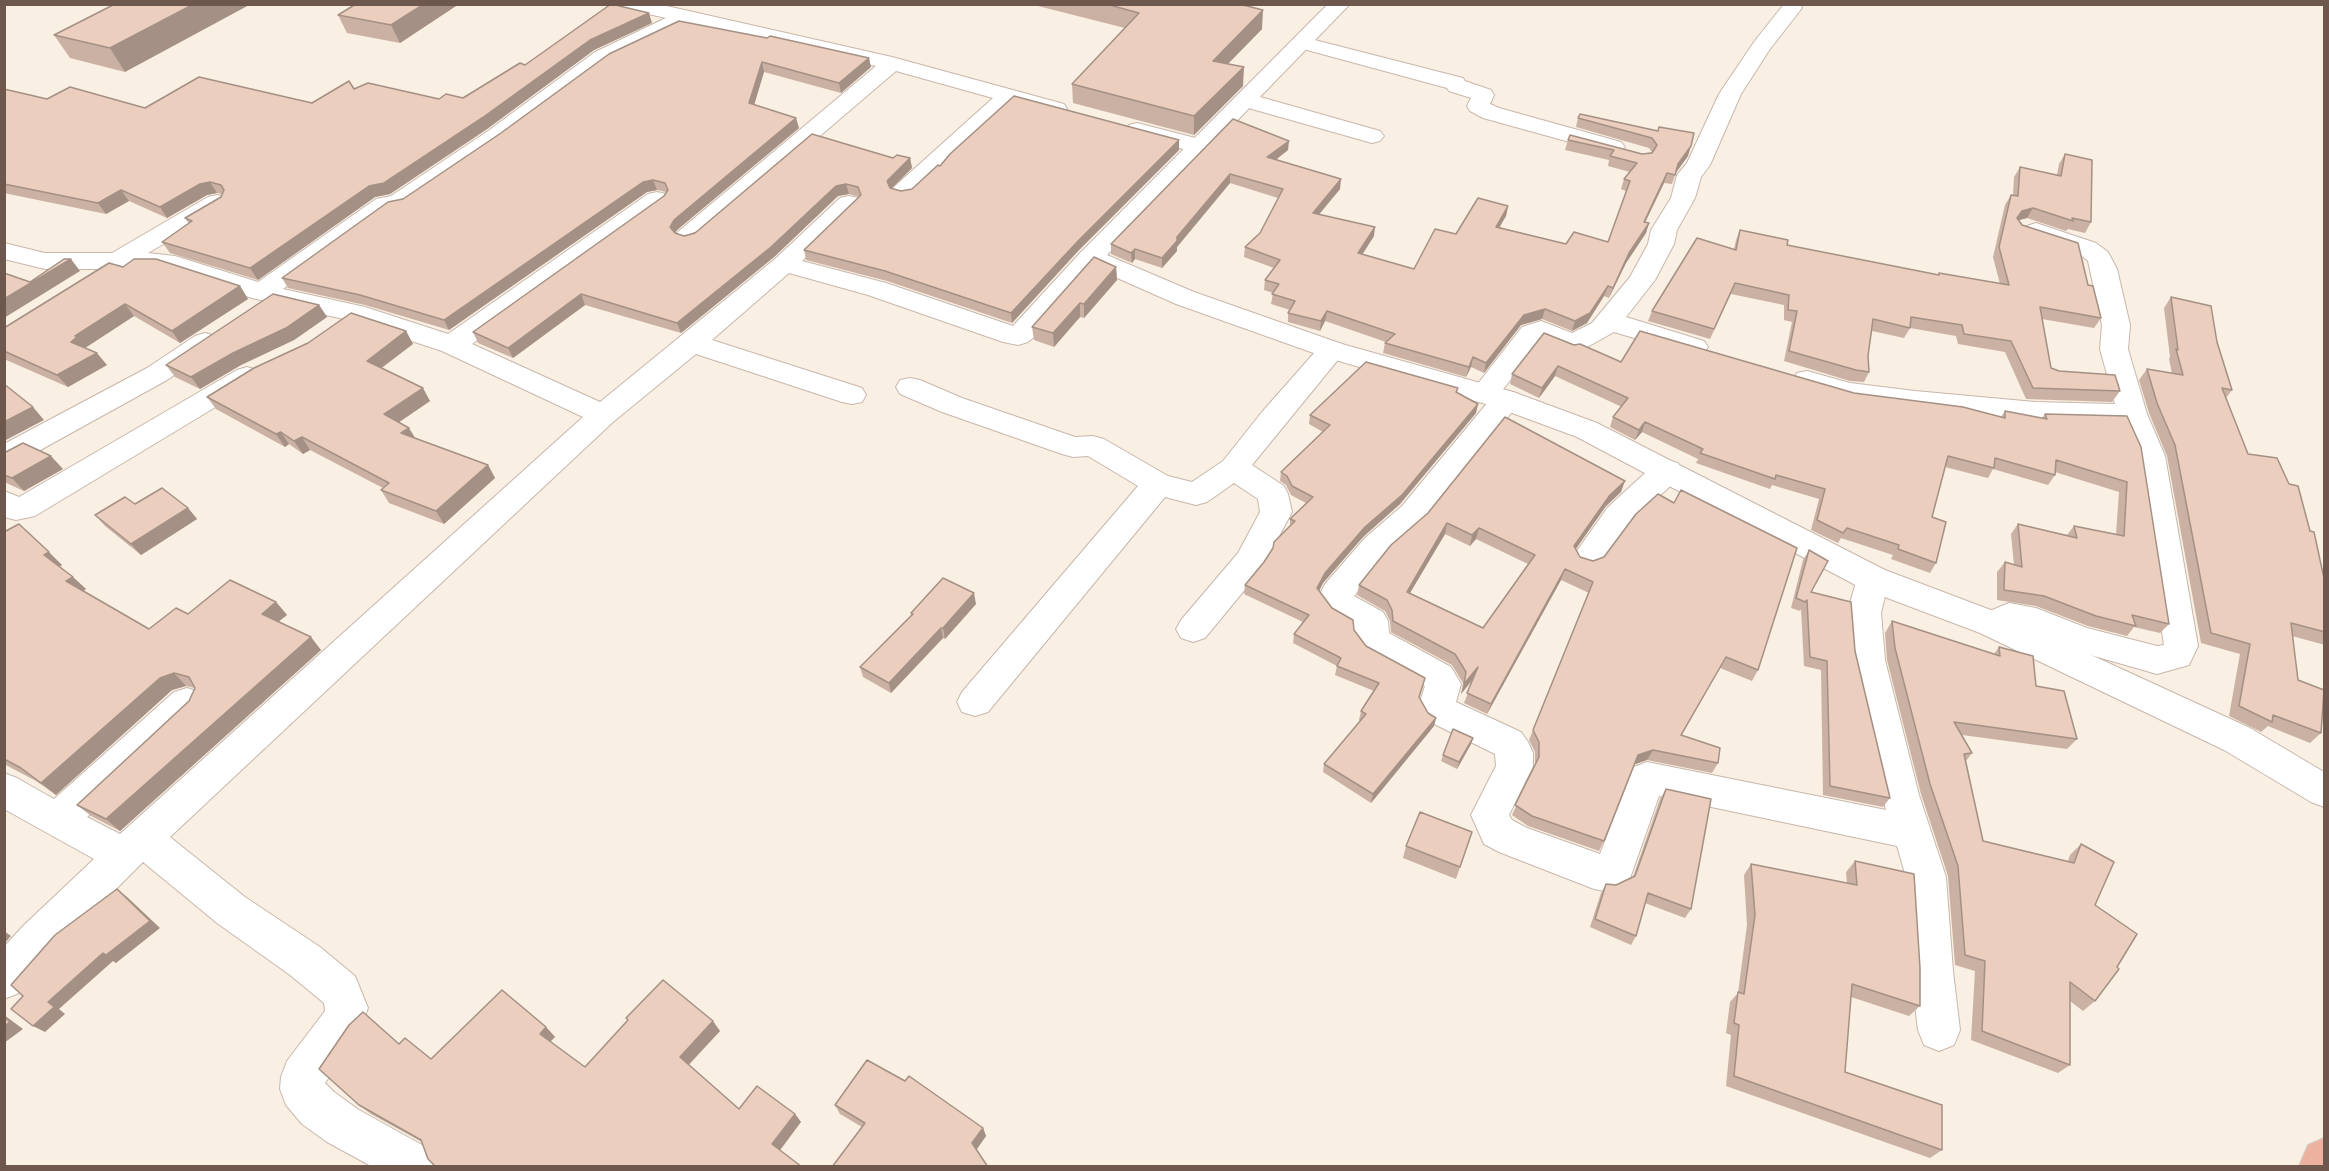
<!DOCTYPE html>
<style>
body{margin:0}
#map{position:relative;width:2329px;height:1171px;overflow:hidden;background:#f9efe2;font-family:Roboto,sans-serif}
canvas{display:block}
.frame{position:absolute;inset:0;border:6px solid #6e574c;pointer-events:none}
</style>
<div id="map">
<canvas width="2329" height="1171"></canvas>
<div class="frame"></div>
</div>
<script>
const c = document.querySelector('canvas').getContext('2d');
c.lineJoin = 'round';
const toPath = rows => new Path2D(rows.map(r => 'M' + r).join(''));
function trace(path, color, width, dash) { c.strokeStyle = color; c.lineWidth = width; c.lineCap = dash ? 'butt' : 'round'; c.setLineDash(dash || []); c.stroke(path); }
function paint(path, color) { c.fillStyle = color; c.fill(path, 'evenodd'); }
const minor = toPath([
 [619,4,658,4,892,57,1064,104,1067,109,1064,114,1056,116,1013,104,912,197,903,199,894,197,891,192,894,187,993,98,896,71,697,241,688,244,679,241,675,236,679,231,876,66,687,23,611,62,504,141,407,207,392,210,283,289,365,307,448,334,648,194,657,192,666,194,669,199,666,204,472,344,600,402,775,259,840,198,849,196,858,198,861,203,802,261,886,283,1013,326,1081,252,1090,249,1099,252,1103,257,1034,337,1028,342,1018,345,1003,342,868,295,789,273,712,340,862,388,866,395,862,402,852,404,842,402,696,354,613,422,170,837,245,897,320,947,355,976,368,1008,356,1039,325,1083,334,1092,359,1110,431,1150,438,1166,371,1166,327,1142,302,1124,286,1105,280,1089,281,1077,287,1061,325,1011,324,1003,290,975,217,923,143,862,51,954,19,993,4,999,4,947,23,926,94,859,4,809,4,773,17,778,54,799,174,692,187,688,200,692,205,702,200,712,87,817,120,834,583,417,442,351,348,320,252,298,165,269,45,269,4,259,4,243,45,253,112,253,208,197,217,195,226,197,229,202,226,207,148,253,175,256,258,282,376,199,391,196,488,131,595,52,666,18,622,8,619,4],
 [1784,4,1800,4,1802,8,1770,49,1741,94,1710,165,1701,177,1695,198,1677,230,1674,244,1655,280,1626,317,1704,341,1708,347,1704,353,1694,356,1614,332,1582,350,1572,353,1541,340,1501,392,1506,390,1516,393,1520,400,1516,407,1424,522,1387,554,1354,596,1383,612,1388,621,1389,633,1451,667,1461,684,1456,702,1521,732,1528,742,1533,753,1533,766,1509,815,1512,820,1527,828,1600,854,1634,767,1647,762,1886,810,1851,660,1847,613,1857,579,1861,570,1873,567,1885,570,1889,579,1881,613,1885,660,1919,795,1946,877,1953,971,1960,1030,1954,1045,1939,1051,1924,1045,1918,1030,1911,971,1906,877,1897,846,1659,796,1628,884,1610,892,1594,889,1499,852,1484,844,1471,815,1496,766,1495,754,1428,721,1419,705,1425,686,1365,653,1354,638,1354,628,1332,616,1318,598,1325,584,1365,538,1402,506,1488,402,1474,401,1470,394,1522,327,1541,321,1572,333,1592,323,1630,277,1648,244,1651,230,1671,198,1677,175,1687,163,1719,94,1754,42,1784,4],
 [1303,37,1463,78,1465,81,1491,90,1494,95,1490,104,1499,108,1621,142,1625,147,1621,152,1613,154,1483,118,1470,111,1467,106,1471,98,1449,91,1447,88,1296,47,1293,43,1296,39,1303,37],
 [1246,93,1380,131,1384,136,1380,141,1372,143,1238,105,1235,100,1238,95,1246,93],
 [1137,123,1207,141,1211,146,1207,151,1199,153,1129,135,1126,130,1129,125,1137,123],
 [2036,223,2096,243,2108,252,2117,269,2130,325,2128,349,2147,414,2165,456,2198,646,2189,665,2157,674,2080,652,2031,633,2012,630,1992,637,1980,633,1975,624,1980,615,2009,603,2036,608,2087,628,2157,646,2164,645,2135,456,2121,424,2035,422,1915,411,1849,401,1797,387,1793,380,1797,373,1807,371,1850,383,1915,391,2035,402,2115,404,2100,349,2102,325,2088,261,2078,253,2027,236,2023,231,2027,226,2036,223],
 [205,333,215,336,219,342,215,348,167,380,15,464,4,467,4,444,147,368,195,336,205,333],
 [1332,341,1342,344,1346,350,1252,465,1284,486,1288,494,1292,512,1261,570,1205,638,1193,642,1181,638,1176,629,1181,620,1238,553,1260,512,1258,499,1234,483,1207,502,1196,505,1165,497,988,712,975,716,962,712,957,702,962,692,1138,486,1088,456,1073,457,1062,454,942,412,900,394,896,387,900,380,910,378,920,380,962,398,1075,437,1093,436,1104,439,1168,476,1192,482,1223,461,1262,412,1322,344,1332,341],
 [247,367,257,370,261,376,257,382,35,516,16,520,4,517,4,491,19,497,237,370,247,367],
 [1667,460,1678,463,1682,471,1678,479,1630,523,1599,566,1588,570,1577,566,1572,558,1608,507,1656,463,1667,460]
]);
const tertiary = toPath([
 [1328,4,1350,4,1107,255,1194,292,1342,344,1516,393,1597,423,1885,570,2004,615,2250,728,2324,772,2324,807,2311,802,2224,750,1980,633,1861,588,1577,437,1496,407,1322,356,1176,304,1081,262,1077,257,1081,252,1328,4]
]);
const motorway = toPath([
 [2324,1138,2324,1166,2299,1166,2308,1145,2324,1138]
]);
trace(minor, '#c8b7ab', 2);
trace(tertiary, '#c8b7ab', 2);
trace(motorway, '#d6d0cd', 2);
paint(minor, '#fff');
paint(tertiary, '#fff');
paint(motorway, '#edb19f');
paint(toPath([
 [115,4,125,72,70,58,54,35],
 [459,4,400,43,347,33,338,15],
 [1030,4,1239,4,1262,29,1228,64,1243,86,1194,135,1073,103,1072,84,1125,28],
 [652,23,594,50,487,129,390,194,375,197,258,280,170,253,162,242,189,224,185,218,221,197,222,194,217,193,207,195,167,218,129,201,106,214,4,193,4,89,47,99,145,108,312,103,354,89,439,99,463,98,525,65],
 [609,54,871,67,841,93,764,72,754,104,799,128,677,230,675,233,684,236,893,158,910,158,912,168,891,189,901,191,912,189,940,166,1179,140,1179,150,1079,250,1012,323,887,281,806,260,804,250,859,197,849,194,838,196,774,257,681,333,585,305,513,358,478,343,473,332,664,196,666,192,657,190,647,192,449,330,365,305,288,288,282,278,403,199,501,133],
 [1578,118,1658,131,1688,156,1676,172,1672,184,1664,183,1645,222,1649,223,1646,233,1626,263,1609,298,1604,296,1587,323,1572,331,1542,319,1521,325,1484,373,1471,367,1466,377,1383,353,1385,343,1386,342,1325,321,1320,331,1288,322,1288,313,1290,310,1271,304,1273,293,1264,290,1265,280,1274,268,1244,257,1245,247,1260,233,1278,198,1230,183,1177,247,1177,251,1162,268,1135,259,1132,263,1111,254,1111,244,1233,119,1288,150,1276,160,1340,189,1319,214,1374,236,1362,254,1414,269,1456,234,1508,206,1506,216,1499,227,1566,244,1608,242,1626,191,1621,189,1624,179,1630,172,1608,166,1609,160,1565,150,1568,140,1642,154,1652,152,1649,148,1576,127],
 [2065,154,2091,222,2085,233,2068,229,2066,231,2027,218,2019,220,2022,225,2088,285,2101,318,2094,328,2042,319,2051,368,2120,391,2112,402,2026,399,2005,352,1958,344,1956,336,1910,328,1904,338,1872,331,1868,356,1869,372,1864,382,1850,381,1784,361,1792,322,1784,320,1784,305,1731,294,1710,339,1648,321,1652,311,1734,249,1736,240,1740,230,1787,245,1938,275,1939,273,2000,284,1993,257,2005,205,2011,195,2013,195,2014,177,2020,167,2057,175,2059,164],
 [123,267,240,286,248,299,180,343,134,316,85,348,107,365,68,387,4,359,4,328],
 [1116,267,1117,280,1084,318,1080,317,1054,347,1034,340,1032,327],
 [2171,297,2217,342,2232,390,2226,398,2248,454,2325,632,2325,645,2292,636,2298,680,2321,733,2310,743,2268,726,2261,732,2229,716,2240,654,2201,643,2167,456,2149,413,2139,380,2147,369,2172,374,2169,359,2170,357,2164,308],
 [319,305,327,317,294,340,241,365,200,389,175,377,166,365],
 [406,331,413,344,382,368,430,401,399,422,415,438,488,465,495,478,444,524,389,503,381,490,383,488,310,450,303,454,289,444,285,447,216,409,207,397],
 [1574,345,1621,362,1854,393,2001,417,2005,411,2042,418,2045,414,2127,416,2169,624,2160,633,2134,627,2127,636,2088,626,2036,606,1997,600,1997,572,2005,562,2014,565,2011,534,2018,524,2067,535,2074,526,2116,534,2119,492,2055,472,2055,475,2048,485,1993,469,1988,478,1945,467,1932,517,1936,563,1930,573,1891,559,1893,555,1841,538,1838,543,1811,530,1819,499,1772,485,1770,489,1696,463,1698,459,1642,432,1635,440,1610,427,1613,417,1622,407,1555,376,1539,398,1510,384,1512,374],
 [1458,388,1457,393,1478,404,1476,413,1400,504,1363,537,1323,583,1319,591,1332,608,1354,630,1366,646,1419,697,1428,713,1436,718,1434,726,1371,803,1323,772,1324,764,1360,721,1359,720,1361,711,1374,691,1335,675,1337,666,1293,643,1294,634,1303,622,1244,594,1245,585,1264,562,1290,526,1290,519,1306,503,1291,495,1286,485,1280,481,1281,472,1323,432,1309,424,1310,415],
 [4,453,63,469,24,491,4,482],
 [1621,492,1606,506,1576,549,1580,557,1758,670,1752,681,1720,668,1682,735,1718,763,1712,773,1647,760,1634,764,1604,841,1599,851,1528,826,1512,815,1535,765,1535,752,1529,740,1589,593,1561,580,1487,714,1464,703,1473,680,1461,694,1463,683,1452,665,1391,632,1390,621,1385,611,1357,595,1359,585,1428,513],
 [1445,534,1470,546,1476,539,1528,564,1483,628,1410,593],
 [135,504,188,508,197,519,141,555,105,526,95,515],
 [4,532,62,565,60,566,86,589,83,591,149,629,188,614,276,602,287,615,279,621,321,650,120,831,91,816,77,805,189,701,195,688,186,686,172,690,56,795,36,781,4,764],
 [1809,550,1811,592,1855,651,1890,798,1883,807,1823,795,1821,670,1804,666,1801,609,1800,611,1791,608,1803,560],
 [976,604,945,639,943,638,891,693,863,677,860,667,911,615,911,613],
 [1892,621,1994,654,1999,647,2036,686,2077,739,2067,749,1962,735,1972,753,1966,761,1983,841,2068,861,2070,855,2081,844,2095,905,2095,1001,2083,1011,2070,1001,2070,1065,2058,1073,1971,1040,1975,971,1955,965,1948,876,1921,794,1887,660,1885,633],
 [1473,738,1471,744,1457,769,1441,761,1443,755],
 [1666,789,1691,909,1685,918,1645,903,1636,936,1631,945,1590,927,1601,893,1606,884,1616,885,1633,877,1660,799],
 [1472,832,1456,879,1403,858,1406,846],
 [1855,861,1920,1006,1909,1016,1851,997,1845,1072,1942,1150,1930,1158,1726,1086,1731,1035,1726,1033,1730,1002,1738,993,1747,925,1744,875,1751,864,1847,883,1846,872],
 [626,1018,720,1031,689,1065,739,1109,795,1114,801,1122,422,1142,371,1114,359,1105,399,1044,431,1059,546,1027,555,1037,550,1041,585,1067,628,1021],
 [835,1105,983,1128,986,1136,976,1149,862,1127,840,1114]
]), '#cab1a3');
paint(toPath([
 [194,4,251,4,125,72,110,48],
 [424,4,459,4,400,43,391,25],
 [1263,10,1262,29,1212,80,1213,61],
 [649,13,652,23,594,50,487,129,390,194,375,197,258,280,250,268,369,186,590,40],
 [869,58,871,67,841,93,839,83],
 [762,62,764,72,752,112,749,103],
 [1244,67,1243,86,1194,135,1194,116],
 [796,118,799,128,677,230,673,237,670,227,674,220],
 [1179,140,1179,150,1079,250,1012,323,1011,313,1079,240],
 [1289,141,1288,150,1266,167,1267,157],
 [1691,146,1688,156,1675,174,1678,164],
 [910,158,912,168,889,191,887,181],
 [1667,173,1664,183,1641,231,1644,222],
 [1230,174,1230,183,1177,247,1177,251,1162,268,1162,258,1177,237],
 [1341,179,1340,189,1312,223,1313,213],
 [653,180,657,190,647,192,449,330,444,320,643,182],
 [210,182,217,193,207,195,167,218,160,207,200,184],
 [846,184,849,194,838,196,774,257,681,333,677,323,836,186],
 [121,190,129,201,106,214,98,203],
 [1508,206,1506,216,1494,237,1496,227],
 [2033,208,2027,218,2016,221,2017,218,2022,211],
 [1649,223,1646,233,1626,263,1609,298,1613,288,1629,253],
 [1375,227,1374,236,1357,263,1358,253],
 [1135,249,1135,259,1132,263,1131,253],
 [71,259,80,271,4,318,4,299],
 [1116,267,1117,280,1084,318,1084,304],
 [240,286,248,299,180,343,172,331],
 [1608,286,1604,296,1587,323,1572,331,1575,321],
 [581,294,585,305,513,358,508,348],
 [1080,303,1080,317,1054,347,1053,333],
 [125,304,134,316,85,348,71,342,75,336],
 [319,305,327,317,294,340,241,365,200,389,191,377],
 [1545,309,1542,319,1521,325,1484,373,1486,363,1524,315],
 [1327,311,1325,321,1320,331,1321,321],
 [406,331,413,344,374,373,367,361],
 [97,353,107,365,68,387,57,375],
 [1473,357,1471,367,1466,377,1469,367],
 [1558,366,1555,376,1539,398,1542,388],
 [423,388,430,401,392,427,384,414],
 [1478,404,1476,413,1400,504,1363,537,1323,583,1316,597,1317,588,1325,573,1365,527],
 [33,407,44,420,4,441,4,422],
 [1645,422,1642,432,1635,440,1639,430],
 [409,428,417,441,401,433],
 [281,432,289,444,285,447,276,434],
 [302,437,310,450,303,454,294,441],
 [51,456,63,469,24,491,12,478],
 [488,465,495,478,444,524,436,511],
 [1625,481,1621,492,1606,506,1570,557,1574,546,1610,495],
 [188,508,197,519,141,555,131,544],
 [1447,523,1445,534,1404,603,1407,592],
 [1479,528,1476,539,1470,546,1472,535],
 [49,552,62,565,57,568,44,555],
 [1565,569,1561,580,1487,714,1491,704],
 [73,577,86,589,79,594,66,581],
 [974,593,976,604,945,639,943,628],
 [276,602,287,615,273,626,262,614],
 [941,628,943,638,891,693,889,683],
 [311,637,321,650,120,831,106,819],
 [1478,667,1474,677,1461,694,1464,684],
 [174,673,186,686,172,690,56,795,41,783,160,678],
 [1436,718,1434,726,1371,803,1373,794],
 [1473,738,1471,744,1457,769,1459,762],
 [1653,750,1647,760,1633,765,1638,755],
 [117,889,127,897,160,928,116,963,113,961,59,1009,65,1014,45,1032,33,1026],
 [4,931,11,936,4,944],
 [4,1015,23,1029,4,1043],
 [713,1021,720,1031,687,1066,680,1057],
 [546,1027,555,1037,549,1043,540,1034],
 [795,1114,801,1122,778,1153,772,1144],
 [983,1128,986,1136,975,1152,972,1143]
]), '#a49084');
const building = toPath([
 [115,4,194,4,110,48,54,35,115,4],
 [356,4,424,4,391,25,338,15,356,4],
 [611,4,649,13,590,40,482,118,384,183,369,186,250,268,162,242,192,221,185,218,221,197,224,190,221,185,210,182,200,184,160,207,121,190,98,203,4,184,4,89,47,99,70,87,145,108,199,77,312,103,349,81,354,89,368,83,439,99,446,94,463,98,520,63,525,65,611,4],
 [1106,4,1239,4,1263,10,1213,61,1244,67,1194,116,1072,84,1139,13,1106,4],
 [679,21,767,38,770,36,869,58,839,83,762,62,749,103,796,118,674,220,670,227,675,233,684,236,695,233,812,134,893,158,897,155,910,158,887,181,890,188,901,191,912,189,938,165,940,166,950,154,1014,96,1179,140,1079,240,1011,313,885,271,804,250,861,195,858,187,846,184,836,186,771,247,677,323,581,294,508,348,473,332,664,196,668,190,665,183,653,180,643,182,444,320,360,295,282,278,388,202,403,199,501,133,609,54,679,21],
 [1580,114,1658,131,1659,127,1694,133,1691,146,1678,164,1675,175,1667,173,1644,222,1649,223,1629,253,1613,288,1608,286,1590,313,1575,321,1545,309,1524,315,1486,363,1473,357,1469,367,1385,343,1395,334,1327,311,1321,321,1288,313,1295,301,1272,294,1279,284,1265,280,1280,260,1245,247,1260,233,1283,189,1230,174,1177,237,1177,241,1162,258,1135,249,1131,253,1111,244,1233,119,1289,141,1267,157,1341,179,1313,213,1375,227,1358,253,1414,269,1435,229,1456,234,1478,198,1508,206,1496,227,1566,244,1574,232,1608,242,1630,181,1624,179,1637,163,1610,156,1614,150,1568,140,1570,135,1642,154,1652,153,1657,145,1652,138,1578,118,1580,114],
 [2065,154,2092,160,2091,222,2072,218,2073,221,2033,208,2022,211,2017,218,2022,225,2078,243,2088,285,2093,286,2101,318,2040,307,2051,368,2059,371,2115,375,2120,391,2033,388,2011,341,1964,334,1962,325,1911,317,1910,328,1873,319,1868,356,1869,372,1856,370,1789,351,1797,311,1788,310,1789,295,1735,283,1714,329,1652,311,1697,238,1736,250,1740,230,1788,240,1787,245,1939,275,1939,273,2009,285,1999,247,2011,195,2018,196,2020,167,2061,176,2065,154],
 [1094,257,1116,267,1084,304,1080,303,1053,333,1032,327,1094,257],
 [64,259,71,259,4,299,4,273,30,282,64,259],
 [134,259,156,259,240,286,172,331,125,304,75,336,77,337,71,342,97,353,57,375,4,351,4,328,109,263,123,267,134,259],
 [273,294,319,305,286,328,233,353,191,377,166,365,273,294],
 [2171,297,2211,306,2217,342,2232,390,2222,388,2248,454,2277,458,2289,484,2298,486,2310,531,2314,532,2325,583,2325,632,2291,623,2298,680,2324,690,2321,733,2273,715,2272,722,2239,706,2250,644,2211,633,2175,445,2157,403,2147,369,2183,375,2176,349,2178,350,2171,297],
 [351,313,406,331,367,361,423,388,384,414,409,428,401,433,488,465,436,511,381,490,389,483,302,437,294,441,281,432,276,434,207,397,254,368,308,343,351,313],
 [1640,331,1854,393,1963,407,2005,418,2005,411,2047,419,2045,414,2127,416,2141,447,2169,624,2132,615,2136,626,2096,616,2044,596,2004,590,2005,562,2022,567,2018,524,2077,538,2074,526,2124,536,2127,482,2056,460,2055,475,1995,458,1994,468,1948,456,1932,517,1946,522,1936,563,1898,549,1899,545,1847,528,1843,533,1817,520,1825,489,1776,475,1775,479,1700,453,1703,449,1645,422,1639,430,1613,417,1628,398,1558,366,1542,388,1512,374,1544,333,1574,345,1580,344,1621,362,1640,331],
 [1366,362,1458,388,1456,392,1478,404,1402,495,1365,527,1325,573,1317,588,1332,608,1353,620,1354,630,1366,646,1425,678,1419,697,1428,713,1436,718,1373,794,1324,764,1366,714,1361,711,1379,683,1337,666,1341,658,1294,634,1309,615,1245,585,1264,562,1273,548,1274,542,1295,521,1290,519,1313,497,1292,486,1287,476,1281,472,1330,425,1310,415,1366,362],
 [4,384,33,407,4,422,4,384],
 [1505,417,1625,481,1610,495,1574,546,1580,557,1593,561,1604,557,1636,514,1658,494,1674,503,1681,490,1797,548,1758,670,1726,657,1681,735,1720,748,1718,763,1653,750,1638,755,1604,841,1532,816,1515,805,1539,757,1539,742,1533,730,1593,582,1565,569,1491,704,1467,693,1478,667,1464,684,1466,672,1455,654,1393,621,1392,610,1387,600,1359,585,1391,545,1428,513,1505,417],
 [1447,523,1472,535,1479,528,1535,555,1483,628,1407,592,1447,523],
 [23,443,51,456,12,478,4,475,4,453,23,443],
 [162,488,188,508,131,544,95,515,125,497,135,504,162,488],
 [19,524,49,552,44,555,73,577,66,581,149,629,176,608,188,614,230,580,276,602,262,614,311,637,106,819,77,805,189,701,195,688,189,677,174,673,160,678,41,783,21,768,4,759,4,532,19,524],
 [1809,550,1828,561,1811,592,1851,602,1855,651,1890,798,1830,786,1827,661,1810,657,1807,600,1805,602,1796,598,1809,550],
 [943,578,974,593,943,628,941,628,889,683,860,667,913,614,911,613,943,578],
 [1892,621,2000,656,1999,647,2033,656,2036,686,2064,691,2077,739,1954,722,1972,753,1964,754,1983,841,2074,863,2081,844,2114,862,2095,905,2137,934,2117,967,2119,969,2095,1001,2070,982,2070,1065,1982,1031,1985,961,1965,955,1958,866,1930,784,1895,648,1892,621],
 [1453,729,1473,738,1459,762,1443,755,1453,729],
 [1666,789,1711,799,1691,909,1648,893,1636,936,1595,919,1606,884,1616,885,1635,876,1666,789],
 [1420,812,1472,832,1460,867,1406,846,1420,812],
 [1855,861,1914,874,1920,968,1920,1006,1852,984,1845,1072,1942,1105,1942,1150,1734,1076,1739,1025,1734,1023,1738,992,1744,994,1755,915,1751,864,1857,885,1855,861],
 [117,889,150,921,106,955,103,953,48,1002,54,1007,33,1026,11,1009,23,996,11,985,55,935,117,889],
 [663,980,713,1021,680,1057,739,1109,757,1086,795,1114,772,1144,802,1167,436,1167,428,1159,421,1140,359,1105,319,1069,349,1025,363,1012,399,1044,405,1038,431,1059,502,990,546,1027,540,1034,585,1067,628,1020,626,1018,663,980],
 [4,1017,10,1022,4,1026,4,1017],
 [867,1060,905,1081,909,1076,983,1128,972,1143,988,1167,832,1167,865,1123,835,1105,867,1060]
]);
paint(building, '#ebcebd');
trace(building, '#a49084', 1.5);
</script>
